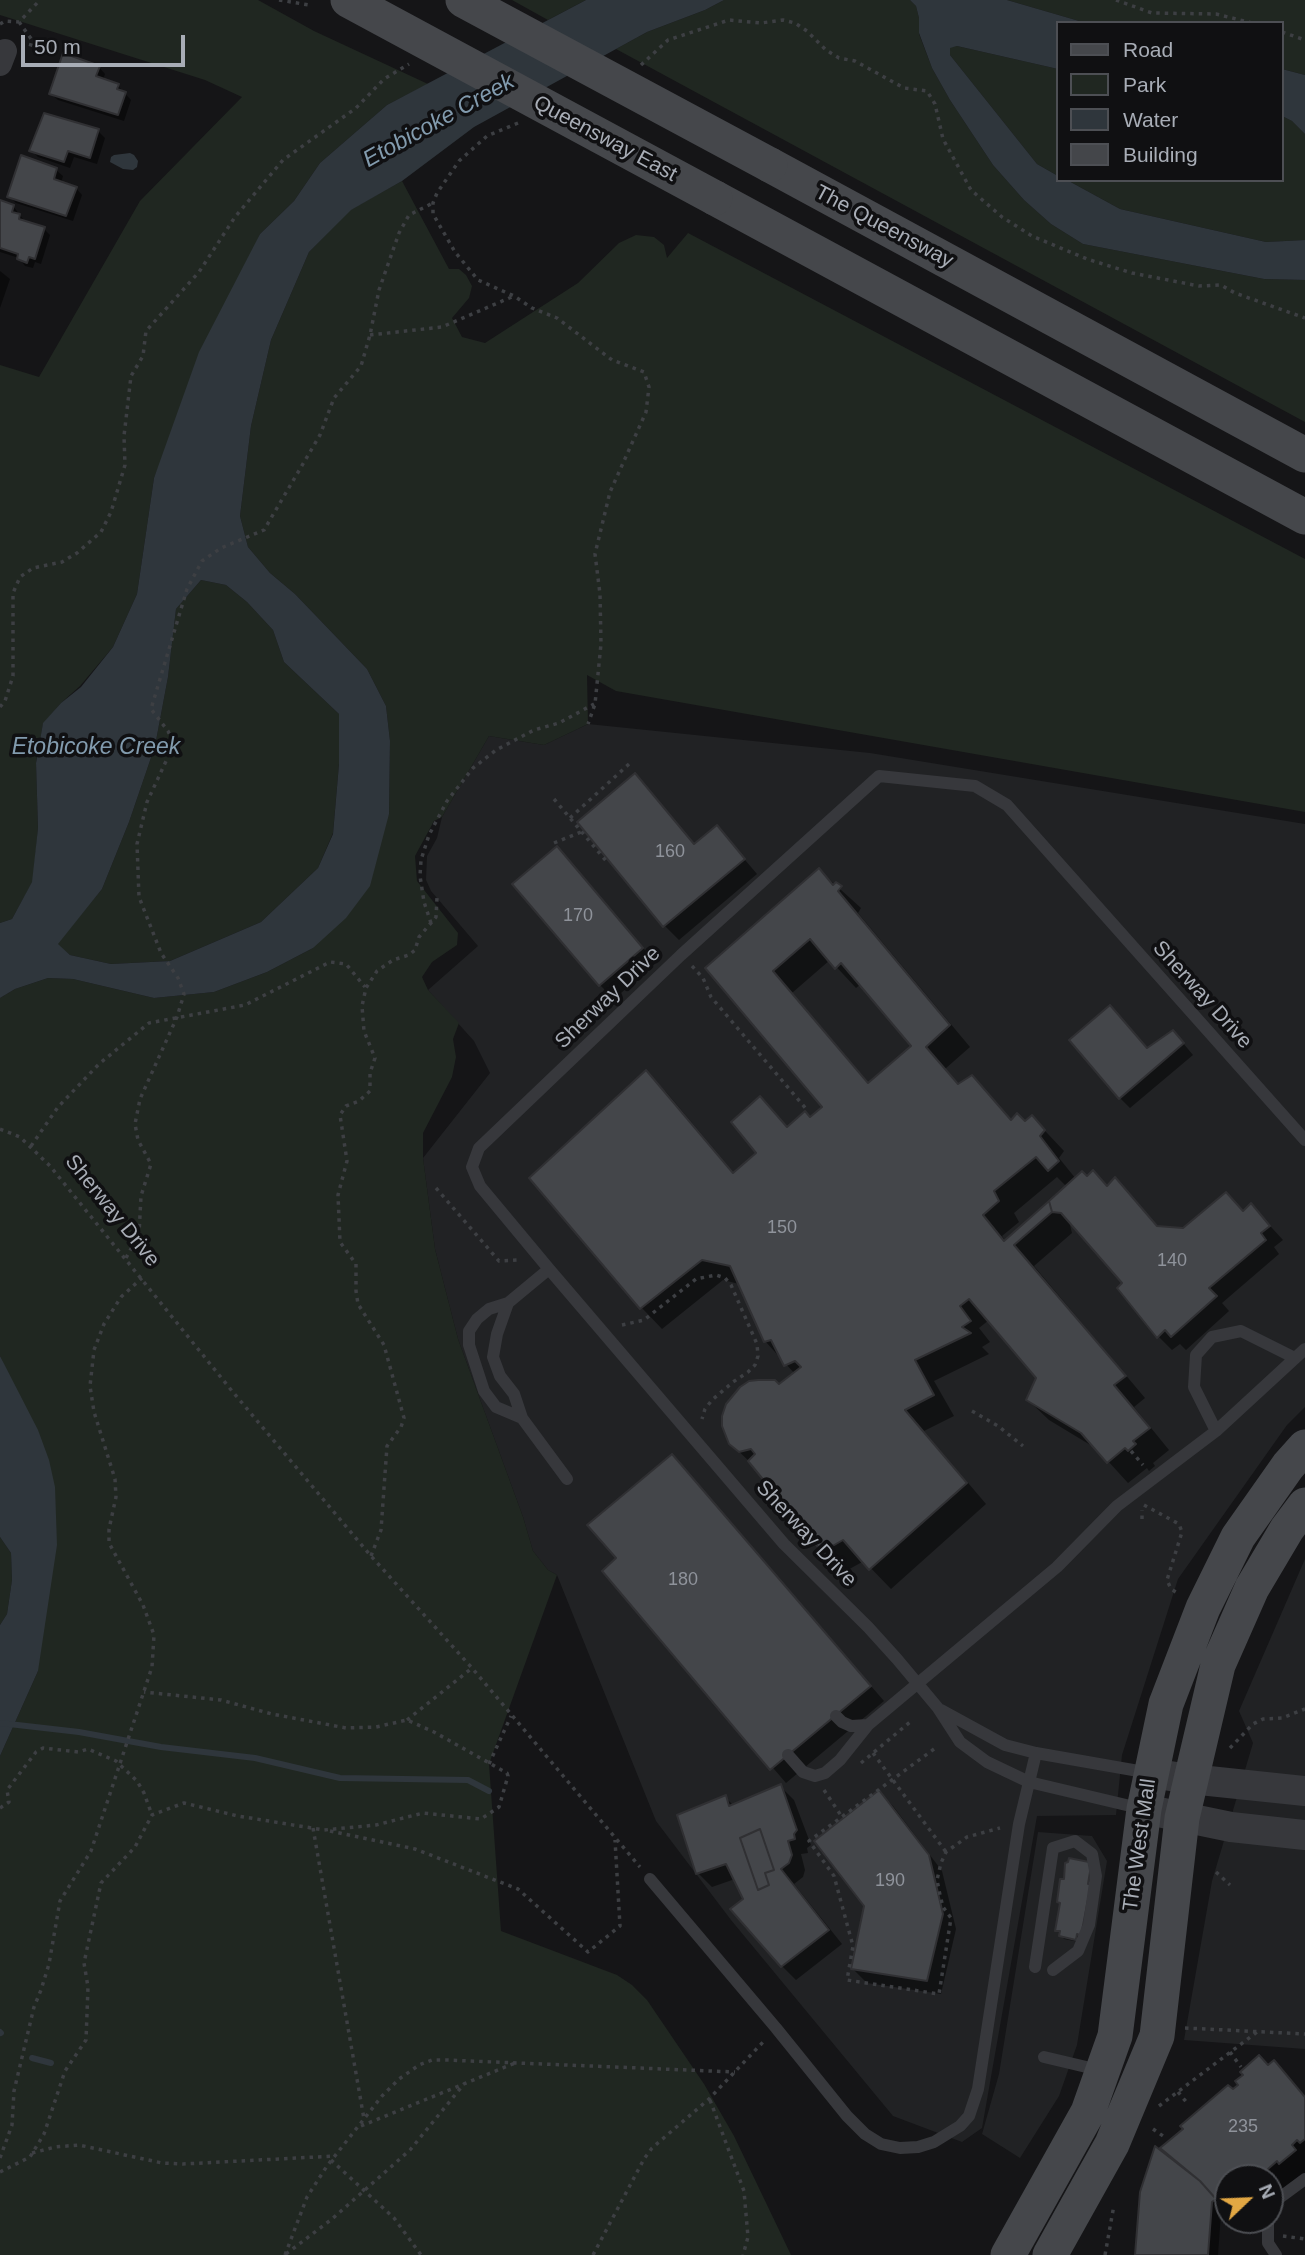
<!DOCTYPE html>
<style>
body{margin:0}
#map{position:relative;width:1305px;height:2255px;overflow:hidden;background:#151517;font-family:Arial,sans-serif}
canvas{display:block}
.legend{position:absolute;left:1056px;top:21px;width:228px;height:161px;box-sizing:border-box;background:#101012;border:2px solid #4d4f54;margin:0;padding:9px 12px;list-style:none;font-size:21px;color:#a8adb6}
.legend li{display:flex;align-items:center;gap:14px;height:35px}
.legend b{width:35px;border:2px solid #4d4f54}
.north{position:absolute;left:1214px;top:2164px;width:70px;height:70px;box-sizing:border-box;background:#101012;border:2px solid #4d4f54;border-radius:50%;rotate:67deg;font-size:19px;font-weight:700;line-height:28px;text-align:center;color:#a8adb6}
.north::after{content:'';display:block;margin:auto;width:24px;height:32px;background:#e2a743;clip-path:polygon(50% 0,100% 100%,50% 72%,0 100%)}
.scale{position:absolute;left:21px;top:35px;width:164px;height:32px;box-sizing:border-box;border:4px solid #a8adb6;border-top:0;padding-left:9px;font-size:21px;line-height:24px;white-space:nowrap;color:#a8adb6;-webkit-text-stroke:5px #101012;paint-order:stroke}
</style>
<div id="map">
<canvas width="1305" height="2255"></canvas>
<ul class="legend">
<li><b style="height:9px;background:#45474b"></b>Road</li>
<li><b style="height:19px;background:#202721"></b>Park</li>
<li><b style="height:19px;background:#2f363c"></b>Water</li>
<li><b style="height:19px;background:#44464a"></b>Building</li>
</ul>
<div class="north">N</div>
<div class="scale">50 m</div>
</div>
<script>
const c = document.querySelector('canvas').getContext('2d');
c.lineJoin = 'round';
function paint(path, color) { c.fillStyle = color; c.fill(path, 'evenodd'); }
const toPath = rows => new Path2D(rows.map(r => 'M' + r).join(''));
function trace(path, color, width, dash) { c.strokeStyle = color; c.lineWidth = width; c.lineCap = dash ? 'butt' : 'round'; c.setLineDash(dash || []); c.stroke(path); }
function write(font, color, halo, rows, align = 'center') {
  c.font = font + ' Arial,sans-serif'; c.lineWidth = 7; c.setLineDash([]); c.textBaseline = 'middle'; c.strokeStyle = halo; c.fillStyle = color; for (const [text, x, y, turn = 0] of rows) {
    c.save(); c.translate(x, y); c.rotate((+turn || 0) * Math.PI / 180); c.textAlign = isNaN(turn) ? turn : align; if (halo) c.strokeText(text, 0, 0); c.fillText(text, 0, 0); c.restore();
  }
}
paint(toPath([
 [588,724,870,753,1305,824,1305,1407,1287,1425,1178,1579,1122,1755,1116,1815,1037,1816,982,2128,962,2142,893,2116,731,1920,656,1821,557,1575,548,1570,533,1551,523,1517,458,1339,435,1249,423,1158,490,1073,474,1041,428,990,478,946,431,891,426,880,427,856,437,838,442,817,489,736,544,745],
 [1305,1559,1305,2049,1184,2040,1212,1881,1253,1743,1239,1711],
 [1038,1832,1092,1836,1107,1861,1077,2045,1059,2096,1020,2158,982,2134,999,2074]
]), '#212224');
paint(toPath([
 [0,0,258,0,314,31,428,84,387,105,320,163,294,201,260,234,154,478,137,594,113,647,80,686,61,703,43,724,36,762,38,828,33,881,12,919,0,923,0,365,39,377,140,201,242,97,205,80,0,15],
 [512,0,586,0,548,20],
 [724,0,910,0,916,6,919,18,919,34,932,68,950,100,993,165,1024,200,1051,224,1083,244,1264,279,1305,280,1305,422,616,49,647,32,705,10],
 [1007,0,1305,0,1305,75,1282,69,1282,23,1086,23],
 [957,46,1058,69,1058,176,1037,164,950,55,950,47],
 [1282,116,1292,121,1305,134,1305,240,1266,242,1120,209,1067,180,1282,180],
 [402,181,449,269,459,269,466,275,472,286,469,298,452,318,462,337,485,343,578,283,619,243,636,235,654,237,664,245,667,258,688,233,1305,559,1305,812,616,691,587,675,588,724,544,745,489,736,442,817,434,821,415,856,417,881,458,933,457,945,432,962,422,977,428,990,459,1023,453,1039,456,1057,452,1077,423,1133,423,1158,435,1249,458,1339,523,1517,533,1551,548,1570,557,1575,489,1764,501,1931,617,1975,632,1985,647,2000,704,2084,734,2136,791,2255,0,2255,0,1756,38,1671,11,1381,0,1356,0,998,15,989,48,978,73,979,154,998,214,992,267,972,313,948,389,814,390,741,386,706,367,669,295,594,270,573,248,547,240,516,251,426,271,340,309,252,350,210],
 [201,580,226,585,247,602,273,630,284,662,339,714,339,764,333,833,318,868,261,922,170,961,111,964,70,955,57,944,102,889,129,822,155,746,168,677,176,609],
 [0,1537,11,1553,12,1580,7,1614,0,1625]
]), '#202721');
paint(toPath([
 [586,0,724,0,705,10,647,32,474,127,402,181,351,210,309,252,271,340,251,426,240,516,248,547,270,573,295,594,367,669,386,706,390,741,389,814,370,886,346,918,313,948,267,972,214,992,154,998,73,979,48,978,15,989,0,998,0,923,12,919,32,882,38,828,36,763,43,723,61,703,81,687,113,647,137,594,154,478,199,352,260,234,294,201,320,163,387,105],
 [201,580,226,585,247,602,273,630,284,662,339,714,339,764,333,834,318,868,261,922,170,961,111,964,70,955,58,944,102,889,129,822,155,746,168,677,176,609],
 [910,0,1007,0,1086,23,1058,23,1058,69,957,46,950,48,950,55,1037,164,1058,176,1058,180,1067,180,1120,209,1266,242,1305,240,1305,280,1264,279,1083,244,1051,224,1024,200,993,165,950,100,932,68,919,33,919,18,916,6],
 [1282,69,1305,75,1305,134,1292,121,1282,116],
 [130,153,134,155,138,161,137,167,133,170,123,169,110,162,111,157,114,155],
 [0,1356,38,1430,49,1460,55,1487,57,1545,38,1671,0,1756,0,1625,7,1614,12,1580,11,1553,0,1537]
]), '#2f363c');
paint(toPath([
 [99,67,105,74,103,80,118,86,131,100,124,121,58,100,51,94],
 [98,131,105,138,97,164,74,157,70,168,38,157,31,150],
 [56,170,63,176,61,183,76,188,82,195,73,221,16,203,9,196],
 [0,202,13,206,26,223,44,229,50,235,41,264,35,262,33,268,25,266,19,258,0,252],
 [0,271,10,279,0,308],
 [635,776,695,845,717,827,757,874,679,940,665,926],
 [570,862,656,963,614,999,600,985],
 [819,870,861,908,858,913,970,1047,945,1069,960,1085,992,1098,1012,1121,1025,1123,1032,1117,1064,1151,1059,1158,1076,1179,1087,1178,1108,1187,1158,1228,1183,1230,1243,1212,1251,1205,1283,1240,1274,1247,1279,1254,1222,1303,1229,1311,1186,1350,1180,1344,1172,1350,1158,1336,1124,1283,1075,1226,1070,1225,1072,1233,1034,1266,1145,1398,1134,1407,1169,1450,1153,1463,1155,1466,1149,1471,1147,1468,1128,1483,1097,1449,1049,1420,1028,1400,1038,1378,989,1320,979,1328,990,1342,982,1347,989,1354,934,1381,954,1416,924,1431,986,1504,891,1589,864,1561,844,1572,824,1551,752,1464,730,1443,779,1386,795,1374,765,1341,739,1284,723,1280,662,1329,642,1308,532,1178,646,1073,667,1093,735,1174,758,1153,760,1098,788,1128,810,1119,825,1108,707,968],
 [830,960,856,988,861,984,914,1046,870,1084,792,993],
 [1057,1177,1067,1187,1006,1242,1002,1236,1019,1222,1014,1213],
 [1183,1043,1193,1055,1130,1108,1120,1098,1147,1050],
 [672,1456,884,1701,786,1783,604,1571,618,1558],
 [780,1786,794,1800,811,1845,807,1848,808,1853,801,1854,805,1870,803,1877,794,1884,842,1944,796,1980,782,1966,735,1879,712,1887,698,1873,725,1797,734,1806],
 [879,1792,893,1806,942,1871,956,1929,941,1994,867,1983,853,1969,866,1906],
 [1093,1871,1079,1942,1064,1939,1057,1930,1061,1904],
 [1274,2062,1305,2096,1305,2180,1280,2193,1270,2201,1270,2178,1228,2178,1228,2208,1221,2213,1218,2255,1136,2255,1173,2162,1233,2091]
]), '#0007');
trace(toPath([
 [0,1723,79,1732,161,1747,255,1758,340,1778,468,1780,489,1791],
 [0,2032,1,2033],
 [32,2058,51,2063]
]), '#2f363c', 6);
const building = toPath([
 [63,53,100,66,96,76,119,84,117,89,126,92,118,115,49,94,63,53],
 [44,113,99,129,90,158,68,151,64,162,29,151,44,113],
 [21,155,57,168,54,179,77,187,66,216,7,197,21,155],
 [0,200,14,205,12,212,20,214,19,219,45,227,35,259,29,257,27,263,17,259,18,254,0,248,0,200],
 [635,773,694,844,717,825,745,859,663,927,577,822,635,773],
 [557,846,643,948,599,986,512,884,557,846],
 [819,868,833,885,836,882,842,886,838,891,950,1025,926,1047,958,1084,972,1075,1011,1120,1017,1113,1025,1121,1032,1115,1045,1130,1040,1136,1059,1161,1048,1171,1036,1157,994,1191,999,1201,983,1215,1004,1241,1049,1201,1052,1212,1014,1245,1126,1376,1114,1385,1150,1428,1133,1441,1136,1444,1128,1451,1125,1448,1107,1463,1081,1433,1026,1400,1036,1378,969,1299,960,1306,971,1321,962,1327,971,1333,915,1360,934,1395,905,1410,967,1483,869,1570,843,1540,822,1552,748,1461,755,1454,751,1449,739,1452,729,1444,722,1426,722,1416,726,1404,740,1387,749,1381,758,1380,775,1380,779,1384,801,1367,795,1361,784,1366,771,1340,764,1342,730,1266,702,1260,640,1309,529,1178,646,1070,733,1173,756,1153,731,1122,760,1096,787,1127,805,1111,810,1117,822,1107,705,968,819,868],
 [810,939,835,969,841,963,911,1046,868,1083,773,971,810,939],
 [1110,1005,1147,1048,1173,1030,1184,1043,1119,1099,1069,1040,1110,1005],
 [1093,1170,1107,1186,1115,1177,1157,1226,1183,1228,1226,1192,1243,1211,1251,1203,1270,1226,1261,1233,1266,1240,1209,1288,1217,1296,1171,1337,1165,1330,1157,1338,1117,1288,1122,1283,1061,1213,1052,1212,1049,1201,1082,1171,1087,1176,1093,1170],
 [672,1454,871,1686,770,1770,602,1571,616,1558,587,1525,672,1454],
 [781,1784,797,1830,794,1834,795,1839,788,1841,792,1855,789,1863,781,1869,829,1930,781,1967,730,1909,743,1899,726,1864,696,1874,677,1815,726,1795,729,1806,781,1784],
 [760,1829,774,1870,765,1873,769,1885,758,1890,740,1838,760,1829],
 [879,1790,929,1855,943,1914,927,1981,851,1969,864,1906,814,1841,879,1790],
 [760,1829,774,1870,765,1873,769,1885,758,1890,740,1838,760,1829],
 [1069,1858,1089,1862,1091,1866,1088,1884,1091,1884,1081,1936,1077,1934,1076,1940,1059,1936,1060,1931,1055,1931,1060,1903,1057,1902,1060,1879,1064,1879,1065,1863,1068,1862,1069,1858],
 [1259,2055,1268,2065,1274,2060,1305,2097,1305,2139,1300,2143,1297,2140,1292,2145,1296,2150,1279,2164,1277,2161,1260,2176,1258,2173,1252,2178,1228,2178,1228,2194,1216,2199,1200,2181,1160,2148,1183,2129,1180,2126,1228,2085,1233,2089,1238,2085,1235,2081,1243,2075,1240,2072,1259,2055],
 [1155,2146,1200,2181,1216,2199,1212,2202,1208,2255,1135,2255,1140,2192,1155,2146]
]);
paint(building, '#44464a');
trace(building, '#303033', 2);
trace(toPath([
 [279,0,309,5],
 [1116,0,1152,13,1216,14,1252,23],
 [19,22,32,40,29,51],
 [0,24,5,21,19,22,40,0],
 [1282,32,1305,40],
 [641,65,668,40,729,20,761,23,783,20,795,23,807,31,826,50,839,58,855,61,904,88,927,91,935,104,943,139,971,190,1002,217,1032,236,1087,259,1132,273,1199,286,1221,285,1235,293,1305,318],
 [518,123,487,136,459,161,437,193,433,203,433,214,455,252,478,280,514,296,532,308,557,318,612,360,644,372,649,387,646,412,610,492,595,554,600,594,601,644,595,704,588,724],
 [370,335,442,327,514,296],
 [0,707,5,701,13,676,13,593,20,577,33,568,62,562,77,553,101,532,111,512,125,465,124,436,131,376,143,356,146,331,199,272,235,217,283,160,356,108,384,79,409,64],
 [554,799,607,862],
 [570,818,629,764],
 [554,843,581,832],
 [431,923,424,902,420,876,421,860,429,835,447,801,473,768,496,750,534,730,559,723,594,704],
 [692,966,703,978,711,997,808,1111],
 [0,1129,20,1137,50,1166,232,1391,371,1556,472,1668,640,1867],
 [31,1146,58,1107,99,1064,149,1023,245,1005,330,962,346,964,365,987],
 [436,1188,499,1261,517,1260],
 [126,1258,139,1234,141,1196,151,1164,138,1140,135,1124,140,1099,177,1017,184,994,178,978,161,953,139,897,137,844,147,802,174,744,168,731,151,709,187,589,202,561,221,548,264,530,320,435,334,398,361,366,370,335,379,290,399,233,409,215,433,203],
 [622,1325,644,1320,696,1279,716,1275,725,1278,731,1285,757,1344,758,1356,755,1365,748,1372,733,1382,712,1400,705,1409,702,1419],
 [972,1411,998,1426,1023,1446],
 [1131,1451,1143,1465],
 [1144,1505,1179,1524,1182,1532,1167,1580,1171,1589,1179,1594],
 [1142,1519,1142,1510],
 [371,1556,381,1530,387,1446,401,1427,404,1418,384,1345,358,1304,356,1291,356,1264,340,1242,338,1195,347,1161,340,1115,346,1106,359,1101,370,1091,370,1073,375,1058,364,1031,362,1006,366,988,377,971,393,960,409,955,415,950,419,937,436,917,437,898],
 [407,1720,472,1668],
 [1230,1748,1253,1724,1263,1719,1282,1718,1305,1709],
 [934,1749,809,1841,834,1876,853,1946,847,1980,939,1994,951,1918,943,1907,940,1895,937,1880,941,1863,946,1852,967,1837,1000,1828],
 [873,1753,946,1852],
 [861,1763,910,1722],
 [489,1764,511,1716],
 [824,1790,842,1817],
 [0,1808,9,1802,7,1790,36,1752,43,1748,78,1752,88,1749,116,1761,137,1781,144,1793,152,1815],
 [313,1828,364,2119],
 [330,1831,415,1849,518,1889,588,1952,620,1926,615,1840],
 [1216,1872,1230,1885],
 [1185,2028,1305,2034],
 [1230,2052,1241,2067],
 [1178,2092,1188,2104],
 [710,2100,744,2191,748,2237,743,2255],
 [1159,2106,1257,2032],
 [361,2126,515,2063],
 [1153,2129,1166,2138],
 [32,2153,55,2147,79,2145,162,2163,183,2164,335,2156],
 [0,2158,12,2125,14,2091,34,2007,41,1990,49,1964,60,1901,91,1851,152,1667,154,1635,143,1605,109,1543,109,1529,116,1497,115,1479,94,1412,90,1386,94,1350,104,1324,121,1297,142,1278],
 [331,2160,394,2218,421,2255],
 [0,2172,30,2157,44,2134,65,2071,86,2040,88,1987,84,1963,101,1883,135,1847,152,1815,184,1803,238,1816,324,1830,376,1825,423,1813,481,1819,499,1807,508,1776,507,1773,434,1732,407,1720,376,1727,346,1728,272,1714,221,1700,144,1692],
 [1283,2236,1305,2239],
 [286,2254,332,2219,410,2150,464,2084],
 [285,2255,307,2197,327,2166,382,2096,399,2079,419,2065,432,2060,446,2060,735,2072],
 [593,2255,644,2159,652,2148,709,2099,765,2040],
 [1105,2255,1114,2205]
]), '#3d3f43', 3.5, [3.5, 5]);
trace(toPath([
 [508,1303,497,1334,493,1357,500,1376,514,1394,522,1418,567,1479],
 [522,1418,496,1407,484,1391,469,1345,469,1331,477,1319,489,1309,508,1303,549,1269],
 [1216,1431,1194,1387,1196,1355,1212,1337,1241,1331,1295,1358],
 [941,1710,1005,1745,1036,1753,1150,1773],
 [836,1716,842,1722,851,1726,868,1725],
 [788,1755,803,1772,815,1776,825,1773,840,1760,868,1725,1057,1567,1117,1506,1216,1431,1305,1349],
 [1143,1809,1029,1782,987,1762,960,1742,938,1708,897,1659,868,1627,784,1544,549,1269,480,1186,472,1167,479,1148,681,955,879,776,975,786,1007,805,1305,1140],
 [650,1879,776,2028,847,2116,865,2134,881,2144,900,2148,918,2147,934,2142,960,2126,969,2116,978,2089,1019,1824,1036,1753],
 [1035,1967,1053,1848,1075,1841,1092,1854,1096,1876,1089,1925,1078,1951,1053,1970],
 [1044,2057,1099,2070],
 [1270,2215,1278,2199,1305,2179],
 [1268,2220,1268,2243,1276,2255]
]), '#37383c', 12);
trace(toPath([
 [0,64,5,51]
]), '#37383c', 24);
trace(toPath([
 [1150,1773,1190,1779,1305,1791],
 [1144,1809,1231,1827,1305,1835]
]), '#37383c', 30);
trace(toPath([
 [770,165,1305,455],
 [715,198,1305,517],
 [1008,2255,1088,2112,1115,2036,1144,1809,1166,1704,1203,1608,1238,1537,1288,1466,1305,1447],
 [1050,2255,1112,2144,1157,2036,1182,1818,1218,1665,1252,1588,1287,1529,1305,1505]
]), '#45474b', 35);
trace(toPath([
 [348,0,715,198],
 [463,0,770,165]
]), '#45474b', 35);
write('18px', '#8f939b', null, [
 ["160",670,852],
 ["170",578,916],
 ["150",782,1228],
 ["140",1172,1261],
 ["180",683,1580],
 ["190",890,1881],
 ["235",1243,2127]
]);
write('21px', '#a8adb6', '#101012', [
 ["Queensway East",605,139,28],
 ["The Queensway",884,227,28],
 ["Sherway Drive",1202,995,48],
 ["Sherway Drive",608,998,-44],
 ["Sherway Drive",112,1211,51],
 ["Sherway Drive",806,1534,47],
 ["The West Mall",1140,1845,-82]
]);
write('italic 23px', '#829bae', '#101012', [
 ["Etobicoke Creek",439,121,-29],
 ["Etobicoke Creek",96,748]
]);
</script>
